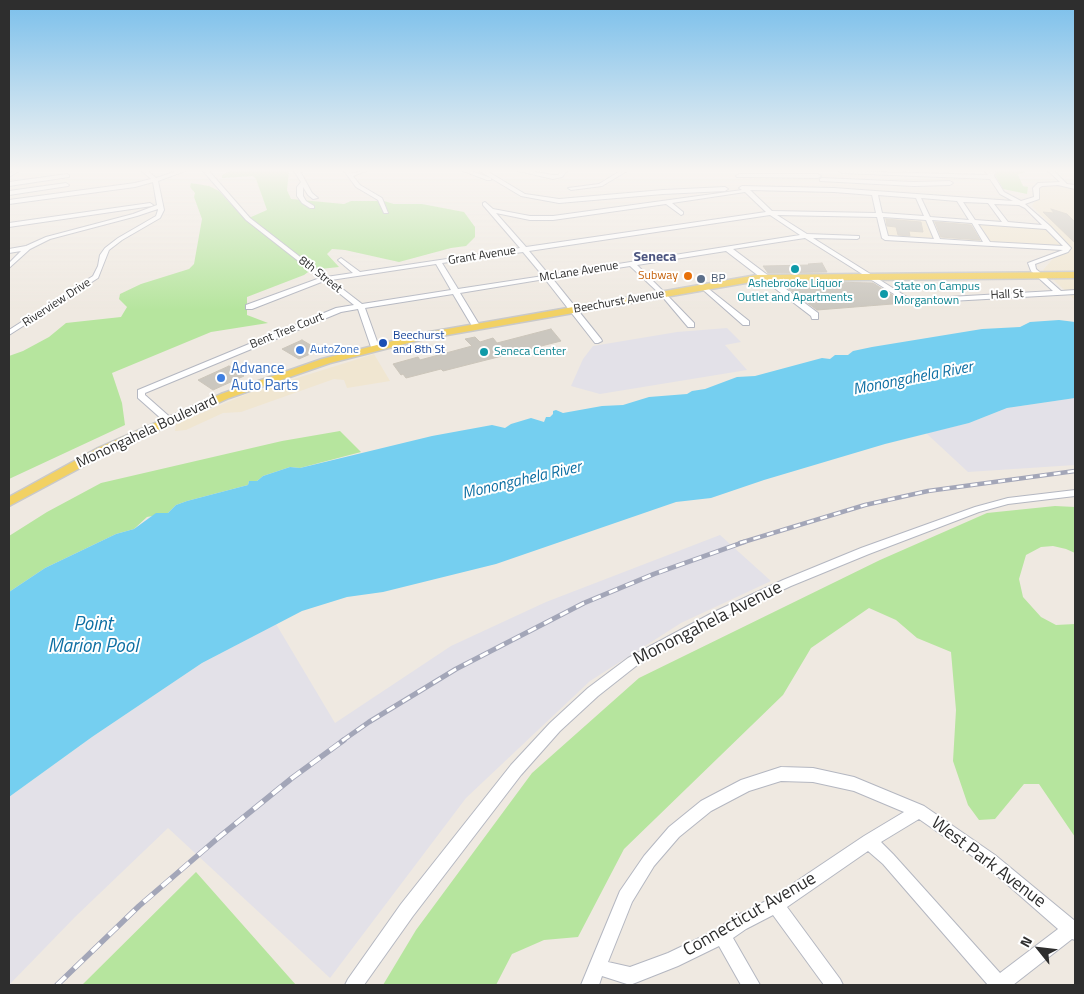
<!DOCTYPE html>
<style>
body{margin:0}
#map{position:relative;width:1084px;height:994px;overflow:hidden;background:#efe9e1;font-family:"Titillium Web",sans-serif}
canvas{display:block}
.frame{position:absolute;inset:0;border:10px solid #2e2e2e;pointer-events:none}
.north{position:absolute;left:1014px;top:924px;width:50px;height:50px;-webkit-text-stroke:4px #fff;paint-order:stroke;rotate:299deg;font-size:14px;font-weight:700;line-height:20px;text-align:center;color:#2e2e2e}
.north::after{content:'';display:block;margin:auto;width:18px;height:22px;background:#2e2e2e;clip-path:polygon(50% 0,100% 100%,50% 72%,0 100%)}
</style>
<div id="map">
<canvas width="1084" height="994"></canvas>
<div class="frame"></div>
<div class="north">N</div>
</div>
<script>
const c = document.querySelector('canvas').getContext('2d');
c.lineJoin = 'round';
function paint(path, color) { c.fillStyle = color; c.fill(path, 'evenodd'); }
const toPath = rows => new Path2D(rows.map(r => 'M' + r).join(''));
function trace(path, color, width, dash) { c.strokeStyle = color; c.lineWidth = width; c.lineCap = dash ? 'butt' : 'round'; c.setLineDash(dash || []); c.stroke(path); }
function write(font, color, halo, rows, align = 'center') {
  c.font = font + ' "Titillium Web",sans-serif'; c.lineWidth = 4; c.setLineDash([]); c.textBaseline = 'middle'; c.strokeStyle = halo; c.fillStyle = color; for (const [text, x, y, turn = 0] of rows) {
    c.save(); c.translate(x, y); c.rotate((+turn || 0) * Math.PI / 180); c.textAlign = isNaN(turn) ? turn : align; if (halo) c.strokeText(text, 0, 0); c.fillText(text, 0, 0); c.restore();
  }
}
paint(toPath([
 [727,328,741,342,725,345,747,370,600,394,571,386,583,359,593,346,677,332],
 [1075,398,1075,465,968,472,926,433,969,423,1007,408],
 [720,535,771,581,681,623,590,681,466,798,330,978,168,828,75,917,9,985,9,797,92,737,202,663,276,624,335,723,451,646,546,602]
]), '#e3e1e8');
paint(toPath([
 [1048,183,1075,188,1075,300,1043,270,1063,247,887,236,881,216,1048,227,1049,223,1032,206,1038,195,1036,188],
 [374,354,390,381,347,388,344,380,334,379,241,412,223,413,186,430,175,431,176,424,249,393]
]), '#f0e6d1');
paint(toPath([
 [231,171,289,171,287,190,291,199,344,204,351,201,384,201,394,204,422,204,464,212,475,227,475,237,466,246,451,248,399,262,345,250,332,249,327,254,339,267,311,270,304,275,247,297,247,315,268,323,211,332,112,373,122,403,125,425,9,479,9,356,23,351,49,337,66,323,121,317,127,307,119,299,120,294,141,284,189,269,194,264,202,219,194,197,195,193,190,187,191,183,209,186,219,191,241,215,251,217,267,210,256,179,253,176,222,178,222,175],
 [997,171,1027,171,1018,175,1023,186,1028,187,1027,194,1003,189,995,175],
 [340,431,361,452,300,468,290,467,263,476,257,481,249,481,248,485,187,501,176,505,168,513,147,517,134,529,116,534,45,568,9,592,9,536,47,512,101,483,282,441],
 [1055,506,1075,507,1075,553,1066,549,1053,546,1041,547,1026,555,1019,579,1023,597,1041,617,1056,625,1075,624,1075,837,1039,784,1024,784,995,819,979,820,968,805,953,761,956,710,951,652,917,638,896,620,869,608,811,648,783,695,624,849,578,937,544,940,512,954,496,985,383,985,416,930,532,773,639,678,880,560,987,513],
 [196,872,296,985,82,985]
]), '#b6e59e');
paint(toPath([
 [1059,320,1075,322,1075,398,1007,408,969,423,885,444,764,480,711,498,676,502,496,564,383,592,347,597,302,611,202,663,92,737,9,797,9,592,45,568,116,534,134,529,156,513,168,513,176,505,187,501,248,485,249,481,257,481,263,476,290,467,300,468,432,436,492,425,505,428,511,424,531,418,544,422,546,417,550,417,553,414,553,411,556,410,563,413,602,406,623,405,649,397,687,394,692,391,705,389,737,377,755,376,822,358,830,359,835,355,848,355,853,351,872,347,982,329,1020,327,1030,322]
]), '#75cff0');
const building = toPath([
 [1051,209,1067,214,1075,222,1075,243,1043,212,1054,213,1051,209],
 [886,219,921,222,923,232,909,231,910,236,898,235,896,227,887,226,886,219],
 [935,222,971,225,980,240,941,237,935,222],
 [822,263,827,272,768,273,763,266,809,265,808,264,822,263],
 [832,282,873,283,905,303,817,310,781,283,832,282],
 [551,329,561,341,443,371,441,369,406,378,403,374,401,375,393,364,418,357,420,360,472,346,465,339,475,337,480,342,493,338,497,343,551,329],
 [302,340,319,350,299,359,282,349,302,340],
 [229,366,244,376,213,390,198,380,229,366]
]);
paint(building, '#cbc7bf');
trace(building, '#cbc5ba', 1);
const minor = toPath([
 [13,171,19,171,9,177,9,174,13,171],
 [142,171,148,171,156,178,177,171,185,171,158,181,164,210,160,218,122,240,109,250,98,278,9,335,9,330,93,276,98,266,100,255,105,248,118,238,156,216,158,210,158,209,137,216,50,239,30,249,9,268,9,263,21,251,9,253,9,249,26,246,46,237,133,214,157,205,153,182,135,187,9,204,9,200,135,183,151,179,142,171],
 [203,171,209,171,250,218,326,277,353,273,339,261,338,260,341,258,360,272,520,248,483,205,483,203,485,202,493,209,530,216,553,216,742,190,739,188,742,186,834,188,1013,201,1000,194,990,179,842,173,839,171,988,175,985,171,995,171,994,176,1004,192,1021,201,1034,197,1033,188,1038,183,1060,182,1048,171,1054,171,1067,184,1075,185,1075,189,1058,185,1042,186,1039,188,1039,199,1025,204,1050,226,1071,248,1068,252,1035,264,1036,269,1061,291,1075,290,1075,294,915,303,905,301,805,238,733,249,818,313,818,319,812,319,811,316,726,251,637,265,665,293,694,323,694,327,688,327,661,295,630,266,552,278,601,339,602,341,598,343,595,343,545,279,460,293,480,326,476,328,472,326,453,294,365,308,379,347,375,349,371,347,358,309,341,312,145,393,145,395,171,418,172,420,171,422,168,423,165,422,138,398,138,390,336,308,354,305,324,281,252,309,246,309,246,305,320,278,246,220,203,171],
 [750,190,834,192,872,195,876,213,772,211,750,190],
 [745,192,766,212,526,247,496,213,530,220,553,220,666,204,681,215,683,214,683,212,672,203,745,192],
 [878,195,916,198,924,216,882,213,878,195],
 [921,198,957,201,969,220,930,217,921,198],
 [963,202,988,203,1002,222,975,220,963,202],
 [994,204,1019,205,1025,208,1042,225,1008,222,994,204],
 [770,215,800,235,549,275,529,251,770,215],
 [777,215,877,217,882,238,885,240,1063,250,1028,263,1031,271,1053,291,915,299,907,297,813,238,857,239,859,238,859,236,807,234,777,215],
 [883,217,926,220,934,239,888,236,883,217],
 [932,220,972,223,983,242,940,239,932,220],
 [978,224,1046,229,1063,246,990,242,978,224],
 [523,252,543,276,458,289,442,263,523,252],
 [436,264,451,290,362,304,331,280,436,264],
 [294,171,300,171,312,193,318,198,313,199,308,195,303,187,303,196,306,201,314,206,314,208,310,208,302,203,297,196,297,187,301,182,294,171],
 [344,171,350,171,351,173,366,171,353,176,360,185,382,198,388,213,384,213,378,200,356,187,344,171],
 [463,171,471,171,491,178,480,171,487,171,525,194,559,199,663,190,725,187,728,189,725,191,663,194,559,203,521,196,491,178,491,180,487,180,463,171],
 [518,171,529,171,553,175,558,175,561,171,567,171,562,177,553,179,518,171],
 [620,171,627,171,602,186,571,190,568,188,599,184,620,171],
 [67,174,69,175,69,177,9,186,9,182,67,174],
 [739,174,818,174,821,176,818,178,737,177,736,176,739,174],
 [822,178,914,182,950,181,953,183,950,185,914,186,820,181,820,179,822,178],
 [66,183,69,185,68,186,9,195,9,191,66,183],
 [150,203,153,205,152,206,9,227,9,223,150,203],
 [701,286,705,286,749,321,749,325,743,325,701,288,701,286],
 [1075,490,1075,496,1008,504,979,512,869,554,791,586,722,618,636,666,598,696,560,731,521,775,413,916,364,985,345,985,348,979,401,904,511,765,550,723,588,688,628,658,714,612,783,580,861,548,975,507,1008,498,1075,490],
 [781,767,813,768,854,777,924,806,995,855,1075,921,1075,940,1072,939,1013,985,988,985,883,864,868,851,787,907,840,979,843,985,824,985,773,915,746,929,733,938,760,985,741,985,719,946,678,966,630,985,602,976,599,985,581,985,620,891,644,856,669,827,701,801,741,780,781,767],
 [781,781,813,782,854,791,904,812,864,836,770,899,734,917,716,930,668,953,630,967,608,962,632,902,654,866,679,837,711,811,749,791,781,781],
 [919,819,985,865,1058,929,1000,973,893,854,881,842,919,819]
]);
const major = toPath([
 [1075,272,1075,278,757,281,424,339,330,363,229,398,106,454,9,506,9,497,98,448,221,394,322,359,424,333,757,275,1075,272]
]);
trace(minor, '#b4b7c1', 2);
trace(major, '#c9c9c9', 3);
paint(minor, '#fff');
paint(major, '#f2d163');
const railFar2 = toPath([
 [740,543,865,505,928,491,1075,471]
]);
const railFar1 = toPath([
 [342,741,369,722,456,669,584,603,654,574,744,542]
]);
const rail = toPath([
 [57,985,139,906,218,838,292,778,344,740]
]);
trace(railFar2, '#a3a6b8', 4.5);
trace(railFar1, '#a3a6b8', 5);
trace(rail, '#a3a6b8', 5.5);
trace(railFar2, '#fff', 2.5, [7]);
trace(railFar1, '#fff', 3, [9]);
trace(rail, '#fff', 4, [12]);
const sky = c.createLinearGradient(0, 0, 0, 310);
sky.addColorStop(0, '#7abfeb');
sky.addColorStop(0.55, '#f8f5f2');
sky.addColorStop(1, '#f8f5f200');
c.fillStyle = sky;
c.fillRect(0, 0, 1084, 310);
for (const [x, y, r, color] of [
 [795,269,5,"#0f9aa8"],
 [688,276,5,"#e8710a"],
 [701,279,5,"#5c6f8a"],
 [884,294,5,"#0f9aa8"],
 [383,343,5,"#1a4fb4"],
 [300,350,5,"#3f7fe0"],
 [484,352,5,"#0f9aa8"],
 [221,378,5,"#3f7fe0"]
]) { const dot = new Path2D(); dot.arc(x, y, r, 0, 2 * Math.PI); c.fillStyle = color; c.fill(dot); trace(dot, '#fff', 2); }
write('12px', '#2e2e2e', '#fff', [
 ["Grant Avenue",482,256,-9],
 ["McLane Avenue",579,272,-9],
 ["8th Street",320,275,38],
 ["Hall St",1007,295,-3],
 ["Beechurst Avenue",619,302,-10],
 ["Riverview Drive",57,303,-33],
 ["Bent Tree Court",287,331,-22]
]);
write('12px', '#c56008', '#fff', [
 ["Subway",678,276]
], 'right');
write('12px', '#4e5e75', '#fff', [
 ["BP",711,279]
], 'left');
write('12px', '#0d838f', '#fff', [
 ["Ashebrooke Liquor",795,284,"center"],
 ["Outlet and Apartments",795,298,"center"],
 ["State on Campus",894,287],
 ["Morgantown",894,301],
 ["Seneca Center",494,352]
], 'left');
write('12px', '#164399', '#fff', [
 ["Beechurst",393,336],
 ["and 8th St",393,350]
], 'left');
write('12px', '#366cbe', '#fff', [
 ["AutoZone",310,350]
], 'left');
write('bold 14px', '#4d5680', '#fff', [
 ["Seneca",655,258]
]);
write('15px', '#366cbe', '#fff', [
 ["Advance",231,369],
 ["Auto Parts",231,386]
], 'left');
write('15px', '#2e2e2e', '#fff', [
 ["Monongahela Boulevard",147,432,-25]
]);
write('italic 16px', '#0d6fa3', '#fff', [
 ["Monongahela River",913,379,-11],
 ["Monongahela River",522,481,-13]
]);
write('18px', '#2e2e2e', '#fff', [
 ["Monongahela Avenue",708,624,-27],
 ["West Park Avenue",988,863,37],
 ["Connecticut Avenue",750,915,-30]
]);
write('italic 19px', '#0d6fa3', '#fff', [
 ["Point",93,625],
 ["Marion Pool",93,647]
]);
</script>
